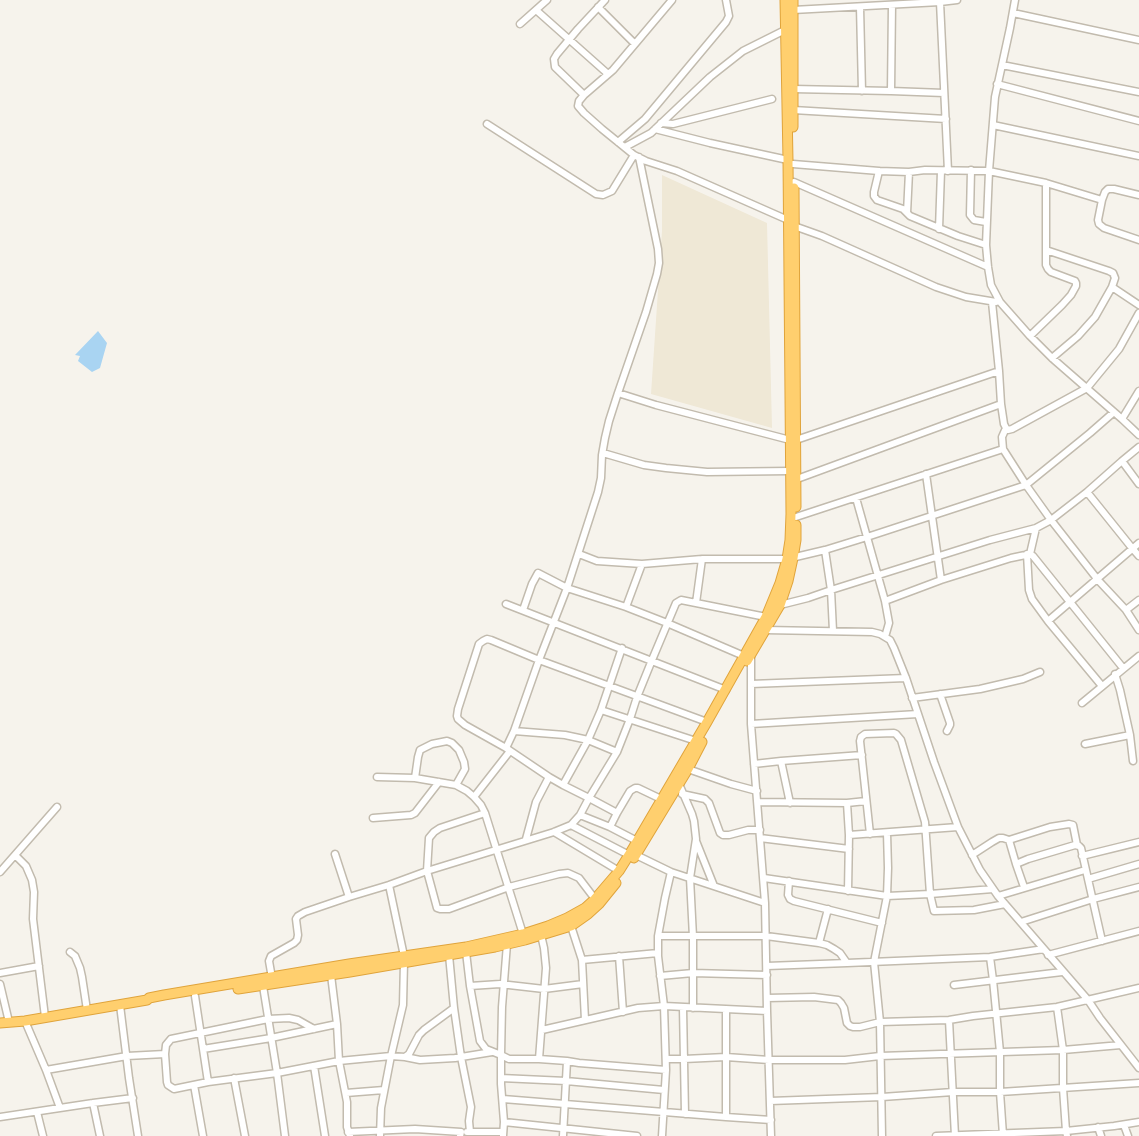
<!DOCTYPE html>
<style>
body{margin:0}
canvas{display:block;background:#f6f3ec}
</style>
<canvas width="1139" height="1136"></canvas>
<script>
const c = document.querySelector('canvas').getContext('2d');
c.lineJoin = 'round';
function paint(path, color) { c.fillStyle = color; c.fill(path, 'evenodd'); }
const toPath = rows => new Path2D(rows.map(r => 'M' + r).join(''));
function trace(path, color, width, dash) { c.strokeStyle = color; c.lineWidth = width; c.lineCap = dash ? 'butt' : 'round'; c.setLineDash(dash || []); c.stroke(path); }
paint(toPath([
 [662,175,767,223,772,428,651,394,662,231]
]), '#efe8d6');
paint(toPath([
 [98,331,107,343,100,368,92,372,78,361,80,356,75,355]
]), '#a9d4f2');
const minor = toPath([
 [672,0,613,70,584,95,579,101,578,106,584,113,602,129,634,155,646,161,677,171,788,220],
 [1015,0,1010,28,995,97,989,171,1046,183],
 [598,7,635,44],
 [860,7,862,91],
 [536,10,608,74],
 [793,10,940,2],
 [1013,13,1139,40],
 [520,24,547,0],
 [1002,65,1139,92],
 [997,84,1139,121],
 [793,89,891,91,944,93],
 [891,91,892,5],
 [584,95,555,67,554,59,557,54,578,29,605,0],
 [793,110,946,119],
 [661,123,673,124,772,99],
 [487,124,596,194,603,195,612,191,634,155],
 [993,125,1139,156],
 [655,129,710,143,788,160],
 [618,142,645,119,726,22,729,16,726,0],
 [625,147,651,133,710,77,743,51,785,30],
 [793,164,879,171,909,172,925,170,989,171,986,245,988,267,991,285,1000,302,1030,336,1052,358,1122,419,1139,435],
 [971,170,970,215,974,220,986,222],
 [879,171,874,192,874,196,877,200,903,209,907,213],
 [948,171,940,2,957,0],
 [909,172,907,213,910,216,958,236,986,245],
 [794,182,988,267],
 [1139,195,1114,189,1108,189,1105,192,1102,200,1098,220,1099,224,1104,228,1139,240],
 [794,226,822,236,936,287,966,297,996,302],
 [939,229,941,171],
 [1112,287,1139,305],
 [1030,336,1062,305,1071,295,1076,286,1076,283,1075,281,1051,272,1048,269,1046,265,1046,250],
 [1052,358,1078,336,1095,317,1112,287,1115,278,1113,273,1109,271,1046,250,1046,183,1102,200],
 [999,371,1001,404],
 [618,393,646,312,657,274,659,263,658,249,639,157],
 [1114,412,1090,433,1026,485,1051,520,1098,580,1126,610,1139,630],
 [1122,419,1139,391],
 [796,440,999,371,992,302],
 [1139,447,1122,461,1139,484],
 [1003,449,1002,437,1006,428],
 [603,453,644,465,666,468,707,472,790,471],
 [926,474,941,580],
 [797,479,1001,404,1004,424,1006,428,1008,430,1012,429,1087,388,1119,349,1139,313],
 [1087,492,1132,548,1139,556],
 [856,498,885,601,941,580,1011,558,1030,554,1033,556,1123,668],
 [825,550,831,590,990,540,1036,528,1051,520,1087,492,1122,461],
 [579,554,597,561,642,564],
 [1027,554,1029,590,1032,599,1048,621,1102,686],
 [1030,554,1036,528],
 [702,559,696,603,766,617],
 [885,601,889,623,885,637],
 [506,604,726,690],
 [780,605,808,598,831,590,833,631],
 [626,607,642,564,702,559,787,559,825,550,867,537,1026,485,1003,449,796,517],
 [523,610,532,584,538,573,567,588,539,660,514,731,565,735,579,738,588,740,617,752,630,719,637,697,652,660,676,603,681,600,696,603],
 [1126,610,1139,600],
 [1048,621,1139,543],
 [765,630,872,632,880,634,890,640,894,648,906,678,934,762,958,827,980,870,998,896,1088,1000,1100,1018,1139,1068],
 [744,656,667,623,626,607,567,588,598,492,601,478,602,455,605,438,609,421,618,393,656,405,790,440],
 [751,657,751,724,765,903,767,1011,771,1136],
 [1115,674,1120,690,1130,735,1133,761],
 [751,684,906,678],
 [940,694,950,723,950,725,947,731],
 [912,698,980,689,1023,679,1040,672],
 [1082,703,1139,656],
 [601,710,696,741],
 [751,724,918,714],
 [1085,744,1130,735],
 [506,748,514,731],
 [617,752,589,798,563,785,588,740,601,710,622,648],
 [781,761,862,755],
 [754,764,781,761,790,803],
 [688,769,731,784,757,791],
 [377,777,415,778,456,785,467,791,474,797,481,805,485,813,523,934],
 [549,777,506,748,465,725,458,719,457,716,458,709,479,644,483,641,487,639,491,640,539,660,707,722],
 [415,778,418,757,420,750,432,744,447,741,452,743,459,750,464,762,465,769,456,785],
 [679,784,692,814,694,821,696,839,690,878,693,937,693,1008],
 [682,794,705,799,709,803,720,833,723,835,729,835,748,830,760,830],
 [474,797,510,751],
 [758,802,847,803,866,801],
 [847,803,849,835,848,891],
 [485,813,440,828,434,832,429,838,427,871,437,908,440,909,449,909,509,887,559,874,568,873,579,878,595,899],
 [580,815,589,798,617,813,630,791,635,788,638,788,661,799],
 [373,818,411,815,415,813,439,782],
 [571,825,629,855],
 [610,827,617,813],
 [554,832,619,871],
 [870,834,860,741,861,737,865,734,894,733,896,734,901,740,925,822,930,894,934,911,974,910,1005,904],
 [849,835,958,827],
 [760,838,849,849],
 [526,839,536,802,549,777,563,785],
 [1009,840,1050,827,1069,824,1073,825,1077,845],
 [696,841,714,886],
 [335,854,349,897],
 [15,855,26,866,32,880,34,892,33,919,45,1017],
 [636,855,671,872,765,903],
 [972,855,992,842,999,838,1003,838,1009,840,1016,864],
 [1082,856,1139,842],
 [0,872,57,807],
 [671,872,665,898,658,936,766,936,819,943,828,909],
 [764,878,887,896,930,894,993,889],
 [1088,879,1139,864],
 [789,881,788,895,790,899,794,901,882,923],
 [389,885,404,956],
 [1024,887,1016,864,1028,859,1075,845,1079,846,1081,848,1102,941],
 [998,896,1085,870],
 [1021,922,1093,899,1139,887],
 [571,926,582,960,585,1020],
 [819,943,827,945,834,949,840,953,847,963,990,957,1044,949],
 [507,944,502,1007,501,1055,509,1059,539,1059,567,1061,579,1063,666,1070],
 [70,952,75,956,80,968,82,977,87,1010],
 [466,952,470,986,480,1041,486,1049,501,1055,501,1084,504,1122,503,1136],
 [1048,955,1139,931],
 [619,956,623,1012],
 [990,957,993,980,1000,1052,1000,1092,1003,1135],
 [582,960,658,953],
 [404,962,403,1005,391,1056,405,1057,409,1054,419,1035,424,1030,454,1008,449,955],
 [767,966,847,963],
 [0,973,39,966],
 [331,975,337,1024,339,1061,347,1102,347,1127,350,1136],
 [660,976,693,973,767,975],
 [272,978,269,961,271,956,294,943,297,940,298,935,296,919,298,916,305,912,349,897,389,885,427,871,554,832,571,825,580,815,610,827,637,841],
 [0,984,9,1022],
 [954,985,1062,972],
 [263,986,277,1073,285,1136],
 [470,986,500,984,544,989,583,984],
 [195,996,208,1082],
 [767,998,814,997,838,1000,841,1003,844,1008,847,1023,850,1026,853,1027,860,1027,880,1022,949,1020,973,1016,1057,1007,1139,988],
 [120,1005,129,1078,138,1136],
 [1057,1007,1063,1050,1063,1088,1066,1131,1067,1136],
 [454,1008,461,1057,471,1107,469,1121,470,1132],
 [683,1008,685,1114],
 [726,1009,726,1117,771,1120],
 [949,1020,955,1136],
 [25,1021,46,1070,60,1108],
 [314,1029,298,1020,289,1018,268,1019,171,1039,166,1045,165,1054,167,1082,168,1085,174,1089,208,1082,277,1073,339,1061,391,1056,381,1108,380,1136],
 [542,1030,638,1008,664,1006,658,956,658,936],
 [203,1049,271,1038,337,1024],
 [405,1057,420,1060,455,1058,492,1052],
 [539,1059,546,968,544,948,541,935],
 [666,1059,684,1059,726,1057,769,1060,845,1060,880,1056,1063,1050,1121,1045],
 [314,1066,325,1136],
 [46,1070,127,1056,165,1054],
 [234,1078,245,1136],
 [501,1078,566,1081,664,1090],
 [194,1085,203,1136],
 [346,1093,384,1090],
 [503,1099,726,1117],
 [770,1101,882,1097,953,1092,1000,1092,1139,1083],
 [93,1103,100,1136],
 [37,1112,43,1136],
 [0,1117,93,1103,133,1098],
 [504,1122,637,1136],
 [1124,1125,1128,1136],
 [1098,1127,1101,1136],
 [348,1132,415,1129,461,1132,460,1136],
 [467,1132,503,1132],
 [563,1136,567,1061],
 [662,1136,666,1070,664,1006,767,1011],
 [882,1136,880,1022,874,962,887,896,888,868,887,833],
 [936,1136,1066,1131,1114,1126,1139,1122]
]);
const highway = toPath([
 [793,0,793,127],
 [794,188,796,507],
 [747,661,780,605,788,581,793,558,796,540,796,525],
 [634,858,688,769,702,742],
 [238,989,350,972,495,947,525,940,571,926,588,914,599,904,616,883],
 [0,1023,25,1021,147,1000,149,998,164,995,349,964,466,947,523,934,548,926,567,918,585,908,595,899,619,871,629,855,707,722,766,617,780,583,787,559,790,540,791,514,788,160,785,0]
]);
trace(minor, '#c2bbae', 9);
trace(highway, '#e0a43c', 11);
trace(minor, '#fff', 6);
trace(highway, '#ffcf6e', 9);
</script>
